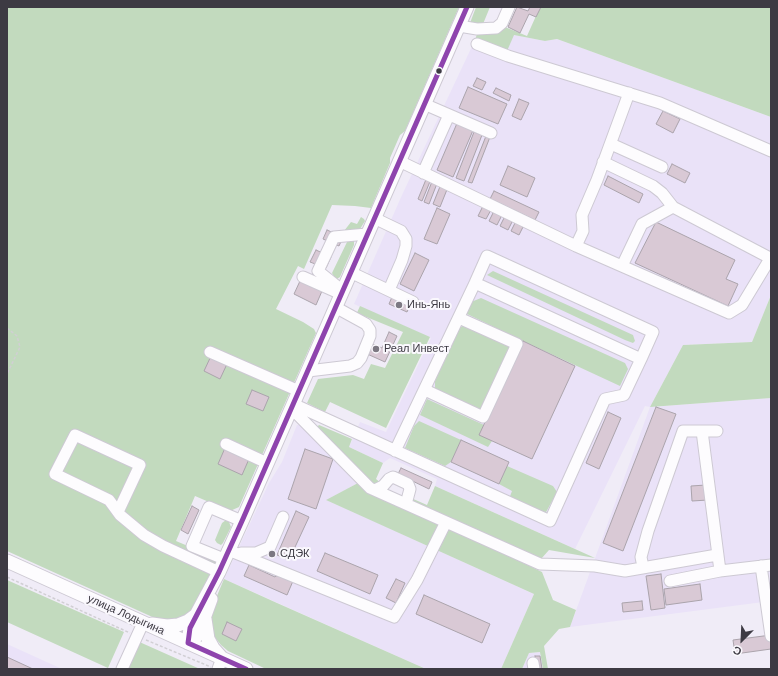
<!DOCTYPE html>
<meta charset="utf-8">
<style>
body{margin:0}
#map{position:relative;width:778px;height:676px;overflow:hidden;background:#f0ecf7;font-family:Helvetica,sans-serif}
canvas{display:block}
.frame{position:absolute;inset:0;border:8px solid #3d3a43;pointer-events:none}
.north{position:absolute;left:722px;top:620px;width:40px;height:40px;-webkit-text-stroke:3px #faf8fd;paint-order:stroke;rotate:204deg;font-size:11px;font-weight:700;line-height:16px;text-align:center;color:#3d3a43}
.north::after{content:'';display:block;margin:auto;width:14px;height:18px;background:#3d3a43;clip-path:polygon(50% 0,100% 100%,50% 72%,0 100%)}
</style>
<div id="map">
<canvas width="778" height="676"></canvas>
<div class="frame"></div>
<div class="north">С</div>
</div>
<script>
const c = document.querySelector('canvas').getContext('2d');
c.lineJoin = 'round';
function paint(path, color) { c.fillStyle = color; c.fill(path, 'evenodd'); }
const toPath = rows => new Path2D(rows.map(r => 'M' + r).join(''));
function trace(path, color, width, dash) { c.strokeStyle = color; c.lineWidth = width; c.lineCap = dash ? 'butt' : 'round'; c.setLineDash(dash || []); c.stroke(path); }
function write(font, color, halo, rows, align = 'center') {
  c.font = font + ' Helvetica,sans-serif'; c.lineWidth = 4; c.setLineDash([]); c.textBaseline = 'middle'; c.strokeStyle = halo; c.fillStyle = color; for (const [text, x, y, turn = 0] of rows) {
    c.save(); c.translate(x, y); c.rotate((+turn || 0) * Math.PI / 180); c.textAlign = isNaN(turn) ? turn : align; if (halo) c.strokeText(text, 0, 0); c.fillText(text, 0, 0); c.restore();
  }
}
paint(toPath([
 [514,35,545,41,557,39,771,117,771,295,752,342,683,345,650,407,771,398,771,601,570,627,650,407,645,406,575,549,435,486,437,479,390,458,383,463,349,447,360,422,386,432,431,338,354,304,402,195,475,40],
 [297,425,304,425,358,483,327,500,534,594,501,669,426,669,224,579,269,483,282,462],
 [7,644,62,669,7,669],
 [541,652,543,669,522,669,529,653]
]), '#eae2f8');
paint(toPath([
 [7,7,459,7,405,131,400,135,390,158,390,163,371,208,355,206,332,205,304,269,298,266,276,309,303,322,314,329,316,333,239,507,230,511,195,496,176,541,214,557,216,561,194,607,187,614,179,618,167,621,159,620,7,551],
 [476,7,490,7,483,24,470,23],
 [540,7,771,7,771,117,557,39,545,41,514,35,507,51,475,40,477,34,505,27,527,36],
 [361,217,364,219,365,221,360,229,344,231,351,222,357,224],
 [348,240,354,241,354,245,340,277,337,279,335,278,332,273],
 [493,271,633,335,635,341,633,343,625,340,487,275],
 [771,295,771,398,650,407,683,345,752,342],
 [481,298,625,363,628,369,620,386,523,341,465,313,471,302],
 [360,306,430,337,386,428,330,402,325,412,307,403,318,379,353,375,364,379,371,364,385,368,403,332,364,316,362,320,355,317],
 [465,324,505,343,510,348,485,407,479,409,435,389,435,381,460,328],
 [427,399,484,425,492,441,488,447,420,415],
 [419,421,461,440,451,462,445,466,405,448,414,426],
 [319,425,352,439,349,447,383,463,376,479,381,483,373,484,317,427],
 [507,466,553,486,557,492,545,514,509,499,512,491,499,484],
 [358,483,542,572,553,600,576,610,570,627,559,629,544,646,548,669,543,669,540,652,529,653,522,669,501,669,534,594,326,500],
 [435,486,595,558,549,550,541,559,411,503,411,498,427,505],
 [226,520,229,522,231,527,223,543,221,545,217,543,215,540,222,523],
 [224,579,277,603,426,669,266,669,228,651,221,645,213,635,209,619,214,603],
 [7,580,124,632,108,668,7,622],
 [135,640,200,669,122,669]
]), '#c2dabe');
const building = toPath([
 [517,7,528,11,530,7,541,7,536,17,529,14,520,33,508,27,517,7],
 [477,78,486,82,482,90,473,86,477,78],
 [468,87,507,104,498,124,459,108,468,87],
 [496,88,511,95,509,101,493,93,496,88],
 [519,99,529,103,521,120,512,116,519,99],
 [663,111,680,119,673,133,656,124,663,111],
 [458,121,474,128,453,177,437,170,458,121],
 [474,132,482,135,464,181,456,178,474,132],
 [486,136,490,137,472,183,468,182,486,136],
 [672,164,690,173,685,183,667,174,672,164],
 [508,166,535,178,527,197,500,185,508,166],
 [608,176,643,194,639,203,604,185,608,176],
 [427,177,431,179,422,201,418,199,427,177],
 [433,179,438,181,429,204,424,202,433,179],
 [441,184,448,187,440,207,433,204,441,184],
 [494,191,539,212,535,220,490,199,494,191],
 [484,204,492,208,486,219,478,216,484,204],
 [437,208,450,214,437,244,424,239,437,208],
 [495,209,503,213,497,225,489,221,495,209],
 [506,214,514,218,508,230,500,226,506,214],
 [517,219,525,223,519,235,511,231,517,219],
 [656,222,735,260,726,279,738,284,728,306,635,263,656,222],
 [327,230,343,237,339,246,323,239,327,230],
 [316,250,331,257,326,268,310,262,316,250],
 [415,253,429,260,414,291,400,284,415,253],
 [300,281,322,291,316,305,294,294,300,281],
 [392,297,410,305,407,312,389,304,392,297],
 [389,332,397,336,385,362,365,353,370,343,382,348,389,332],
 [523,341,575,366,532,459,479,435,523,341],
 [211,356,227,364,220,379,204,371,211,356],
 [252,390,269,397,263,411,246,404,252,390],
 [656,407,676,414,623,551,603,543,656,407],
 [608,412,621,418,599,469,586,463,608,412],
 [461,440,509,462,499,484,451,462,461,440],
 [225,448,249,459,242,475,218,464,225,448],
 [305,449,333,459,316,509,288,499,305,449],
 [401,468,432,482,429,489,398,474,401,468],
 [706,485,708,500,692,501,691,486,706,485],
 [192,506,199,510,188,534,181,530,192,506],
 [296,511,309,517,289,560,277,555,296,511],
 [325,553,378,575,370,594,317,571,325,553],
 [249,565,275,577,276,576,281,576,293,581,287,595,244,576,249,565],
 [661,574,665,608,651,610,646,576,661,574],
 [396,579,405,583,396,603,386,598,396,579],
 [700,584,702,600,666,605,664,589,700,584],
 [424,595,490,624,482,643,416,614,424,595],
 [642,601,643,610,623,612,622,603,642,601],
 [227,622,242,629,236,641,222,634,227,622],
 [771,635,771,649,735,654,733,640,771,635],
 [535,656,540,656,542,669,537,669,535,656],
 [7,657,33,669,7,669,7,657]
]);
paint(building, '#d9c9d5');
trace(building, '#aba4ac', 1);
const minor = toPath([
 [459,26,477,29,496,28,502,23,509,7],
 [477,44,508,56,660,103,771,151],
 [424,104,491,133],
 [611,144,662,167],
 [399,161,576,246,729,313,742,305,771,257],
 [603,162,653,186,662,193,673,207,770,258],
 [423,173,449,115],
 [374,218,401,231,406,239,406,246,402,260,389,290],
 [576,246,583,231,582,215,597,180,629,93],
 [622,266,642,224,673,207],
 [350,272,413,302],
 [303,277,339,293],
 [343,291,318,271,334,237,367,234],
 [210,352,299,391],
 [308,371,350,366,357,363,361,358,370,336,370,330,366,324,335,307],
 [425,390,483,417,517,344,459,318],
 [293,404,550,521,605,399,624,395,641,359,475,283],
 [291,408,370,488,540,564,595,566,625,571,717,555],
 [702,431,720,571],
 [226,444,267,463],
 [395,451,475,283,487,256,653,332,641,359],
 [375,490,383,486,389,479,393,477,408,484,410,489,406,504],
 [118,512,140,465,75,435,55,474,109,500,120,515,144,535,163,546,219,572],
 [228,550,394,617,417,580,446,522],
 [241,553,256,553,270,547,283,517],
 [224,559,192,546,209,507,242,521],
 [761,566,771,636],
 [643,567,641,557,648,531,683,431,717,431],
 [670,581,720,571,771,565],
 [533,663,534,669],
 [122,669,143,623],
 [218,669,222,658]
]);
const major = toPath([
 [7,561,246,669],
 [205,619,208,639,213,648,221,657],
 [152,624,167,626,178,625,188,621,196,615],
 [188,643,190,628,196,615,219,572,242,521,467,7],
 [188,643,195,638,199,632,211,599]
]);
trace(minor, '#cdc9d3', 13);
trace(major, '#cdc9d3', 15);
trace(toPath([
 [7,328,17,336,20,347,7,374],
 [7,577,130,633],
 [146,640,211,667]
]), '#d1cfd4', 1.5, [3, 2]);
trace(minor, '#fdfcfe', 11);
trace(major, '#fdfcfe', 13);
trace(toPath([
 [246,669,188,643,190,628,219,572,242,521,467,7]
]), '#8e44ad', 5);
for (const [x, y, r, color] of [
 [439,71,3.5,"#3d3a43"],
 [399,305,4,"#7c7882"],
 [376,349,4,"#7c7882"],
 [272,554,4,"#7c7882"]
]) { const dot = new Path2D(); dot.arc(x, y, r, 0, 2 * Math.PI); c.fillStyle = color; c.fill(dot); trace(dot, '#faf8fd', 1.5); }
write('11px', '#3d3a43', '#faf8fd', [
 ["Инь-Янь",407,305],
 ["Реал Инвест",384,349],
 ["СДЭК",280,554]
], 'left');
write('11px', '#3d3a43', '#faf8fd', [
 ["улица Лодыгина",126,615,24]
]);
</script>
